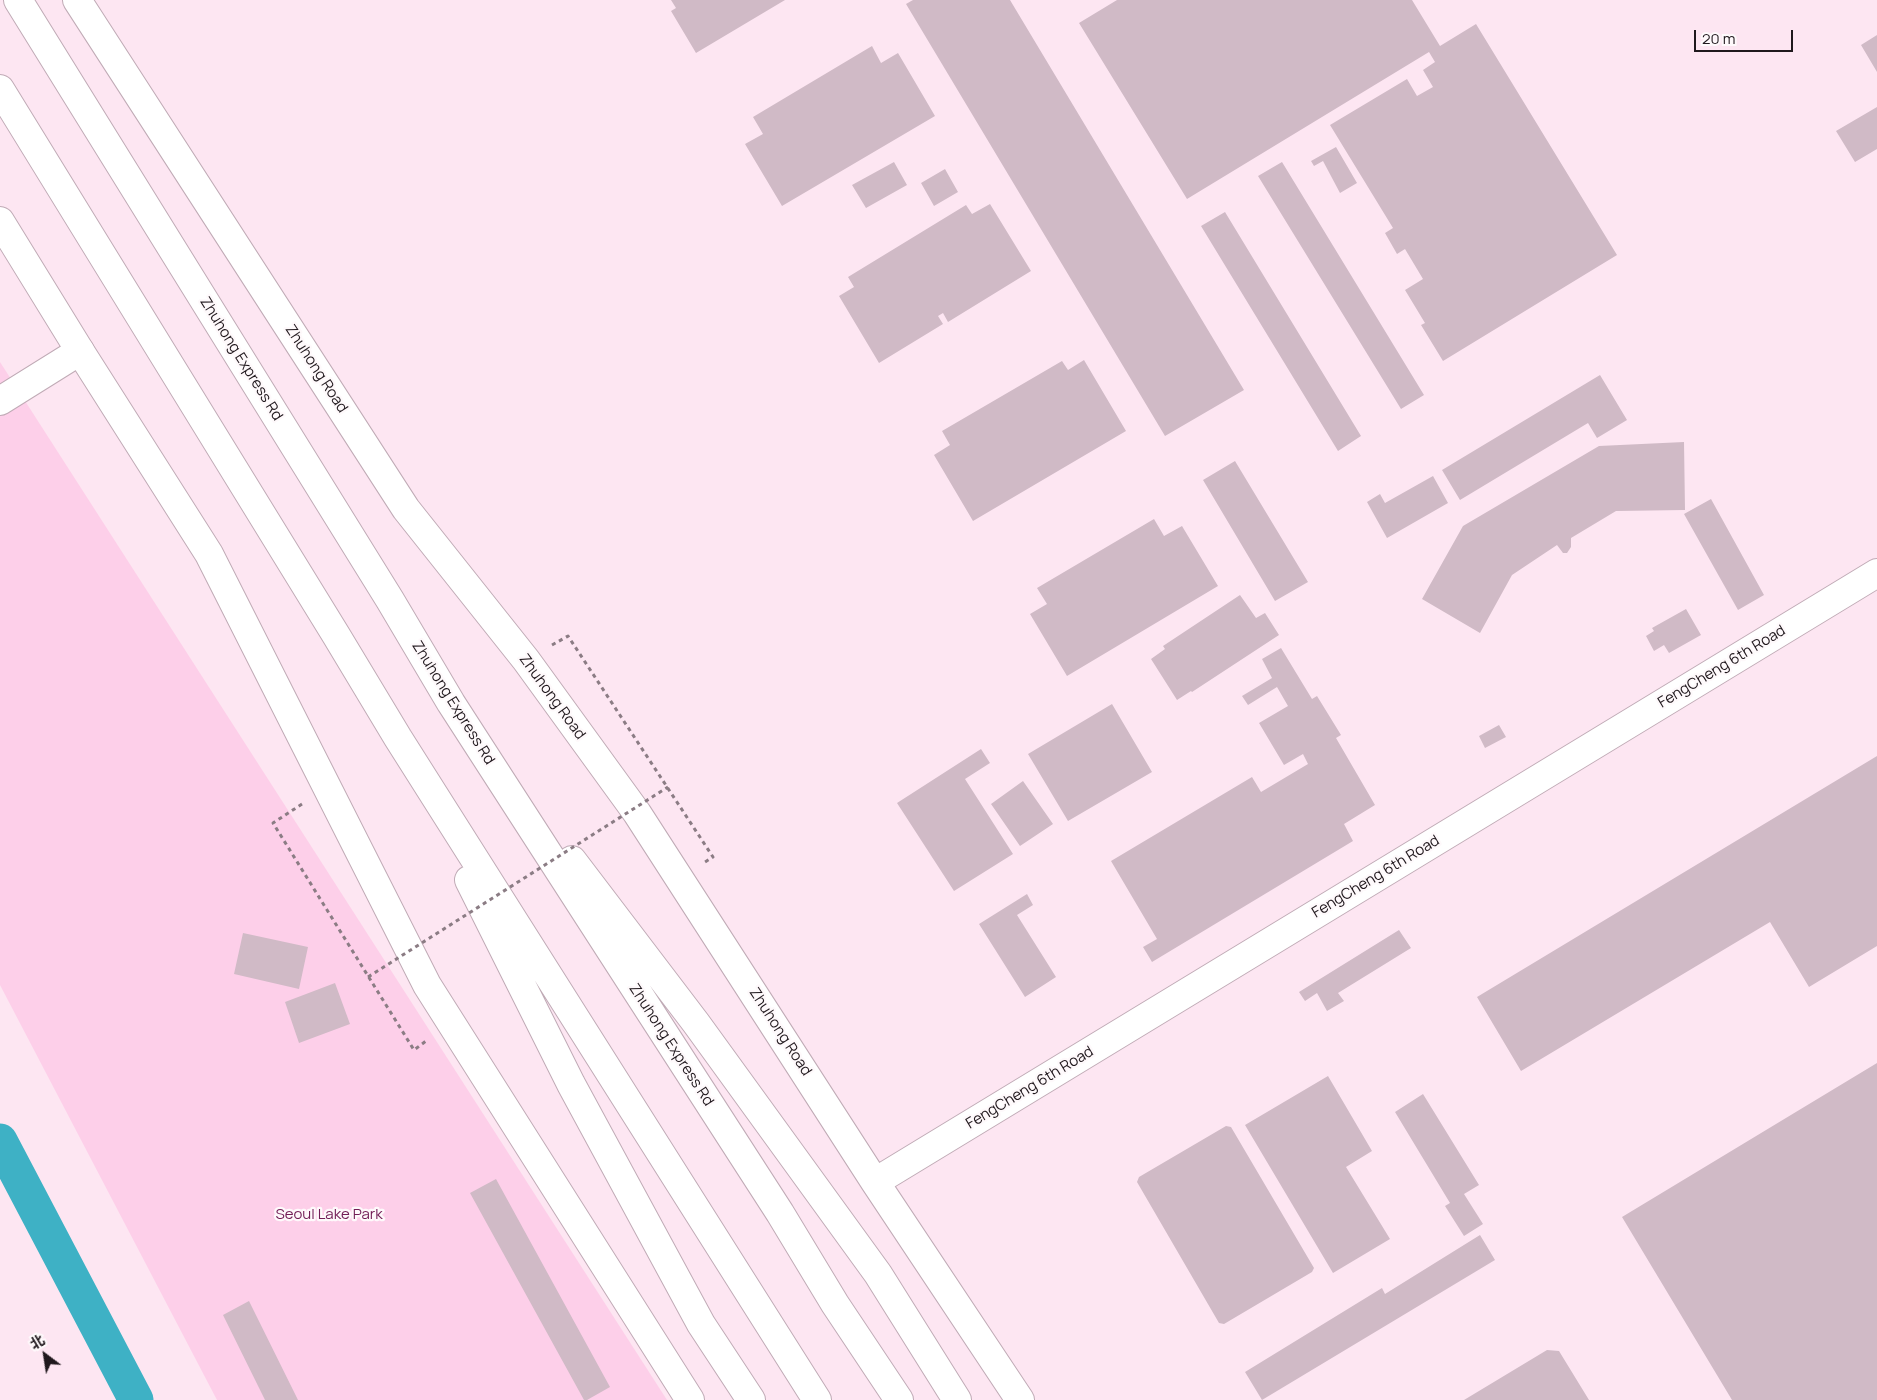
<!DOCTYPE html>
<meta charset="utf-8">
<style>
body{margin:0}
#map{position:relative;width:1877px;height:1400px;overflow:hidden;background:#fde6f2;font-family:Manrope,"Noto Sans SC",sans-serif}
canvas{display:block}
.north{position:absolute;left:20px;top:1330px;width:50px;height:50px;-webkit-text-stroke:4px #fef9fb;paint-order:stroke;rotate:329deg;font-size:14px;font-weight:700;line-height:20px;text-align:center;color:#20181d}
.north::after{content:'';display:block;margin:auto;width:18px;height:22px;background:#20181d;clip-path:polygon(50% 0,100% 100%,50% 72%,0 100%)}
.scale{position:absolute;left:1694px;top:30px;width:99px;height:22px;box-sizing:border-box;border:2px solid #20181d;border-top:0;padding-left:6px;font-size:15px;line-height:18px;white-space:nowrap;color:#20181d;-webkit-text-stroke:4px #fef9fb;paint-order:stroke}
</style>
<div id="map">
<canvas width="1877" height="1400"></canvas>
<div class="north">北</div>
<div class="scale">20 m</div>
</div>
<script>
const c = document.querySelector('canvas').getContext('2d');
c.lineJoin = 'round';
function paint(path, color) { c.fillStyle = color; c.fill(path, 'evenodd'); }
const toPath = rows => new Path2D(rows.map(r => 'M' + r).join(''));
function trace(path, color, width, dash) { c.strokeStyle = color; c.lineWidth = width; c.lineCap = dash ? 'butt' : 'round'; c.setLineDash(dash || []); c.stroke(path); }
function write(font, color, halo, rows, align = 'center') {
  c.font = font + ' Manrope,sans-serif'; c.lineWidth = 4.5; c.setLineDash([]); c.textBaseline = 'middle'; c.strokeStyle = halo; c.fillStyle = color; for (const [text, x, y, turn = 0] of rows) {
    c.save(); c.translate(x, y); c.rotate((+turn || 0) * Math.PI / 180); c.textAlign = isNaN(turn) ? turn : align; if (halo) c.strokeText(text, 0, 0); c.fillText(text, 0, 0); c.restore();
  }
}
paint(toPath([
 [0,362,667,1400,217,1400,0,985]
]), '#fdcfe9');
trace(toPath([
 [0,1141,136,1400]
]), '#3eb1c5', 35);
paint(toPath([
 [671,0,785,0,696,53,671,11,676,8],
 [913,0,1010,0,1244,390,1165,436,906,4],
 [1117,0,1412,0,1440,46,1476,24,1617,255,1443,361,1421,325,1425,323,1405,290,1423,279,1405,249,1397,254,1385,233,1393,228,1330,125,1407,79,1417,96,1433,87,1423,70,1435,62,1429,52,1187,199,1079,23],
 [1877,35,1877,72,1861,45],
 [872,46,881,63,898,53,935,116,782,206,745,144,763,134,753,117],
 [1877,107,1877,149,1855,162,1836,131],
 [1336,147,1357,183,1340,193,1323,161,1314,166,1311,161],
 [894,162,907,185,866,208,852,185],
 [1282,162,1424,395,1401,409,1258,176],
 [945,169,958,192,934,206,921,183],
 [990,204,1031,271,948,322,943,313,938,316,943,324,879,363,839,296,854,287,848,277,966,205,972,214],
 [1225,212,1361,436,1338,451,1201,226],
 [1084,360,1126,431,973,521,934,455,950,445,942,431,1062,361,1068,370],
 [1600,375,1627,420,1597,438,1588,423,1460,500,1442,470],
 [1684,442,1685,510,1616,511,1571,538,1571,547,1567,553,1563,553,1557,545,1512,575,1480,633,1422,599,1463,526,1599,446],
 [1235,461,1308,582,1275,601,1203,480],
 [1433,476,1448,503,1387,538,1367,502,1380,494,1385,503],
 [1711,499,1764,595,1738,610,1684,514],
 [1154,519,1164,536,1182,526,1218,586,1067,676,1030,614,1047,604,1037,588],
 [1240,595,1256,618,1265,613,1279,635,1192,692,1191,691,1177,700,1151,659,1165,649,1163,646],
 [1686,609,1701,635,1669,653,1664,645,1654,651,1646,636,1654,631,1652,628],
 [1281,648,1312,699,1317,696,1341,735,1336,738,1375,805,1344,824,1353,841,1152,962,1143,947,1157,939,1111,861,1252,777,1261,792,1308,764,1303,754,1284,765,1259,723,1288,706,1277,687,1248,705,1242,696,1272,678,1262,659],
 [1112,704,1152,772,1068,821,1028,754],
 [1499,725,1506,737,1485,748,1479,736],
 [981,749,990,763,965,779,1013,854,954,891,897,803],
 [1877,756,1877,946,1809,987,1770,922,1521,1071,1477,997],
 [1023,781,1053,824,1020,846,991,804],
 [1027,894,1033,905,1017,915,1056,977,1025,997,979,924],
 [1399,930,1411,948,1338,993,1344,1001,1327,1011,1317,993,1305,1001,1299,992],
 [243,933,308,947,299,989,234,974],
 [335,983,350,1024,299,1043,285,1002],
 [1877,1063,1877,1400,1732,1400,1622,1217],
 [1328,1076,1372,1151,1346,1167,1390,1239,1333,1273,1245,1125],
 [1423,1094,1479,1185,1464,1194,1483,1224,1464,1236,1445,1206,1450,1203,1395,1112],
 [1226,1126,1231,1127,1314,1268,1312,1272,1224,1324,1219,1323,1137,1182,1139,1177],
 [496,1179,610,1387,587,1400,584,1400,470,1193],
 [1480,1235,1495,1260,1262,1400,1245,1372,1382,1288,1385,1294],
 [249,1301,298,1400,265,1400,223,1315],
 [1547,1350,1559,1351,1589,1400,1464,1400]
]), '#d0bac6');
const street = toPath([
 [0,401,80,351]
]);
const secondary = toPath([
 [77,0,406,509,526,660,637,813,875,1182,1020,1400],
 [0,221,80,351,209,554,427,985,690,1400],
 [875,1182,1877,573]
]);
const highway = toPath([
 [18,0,390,600,451,703,780,1213,835,1304,899,1400],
 [0,89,336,635,398,738,817,1400],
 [572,860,696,1023,878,1274,957,1400],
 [469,880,571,1084,701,1324,751,1400]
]);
trace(street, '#c0abb6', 30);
trace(secondary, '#c0abb6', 30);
trace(highway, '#c0abb6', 30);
trace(toPath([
 [552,645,568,636,713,857,705,862],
 [302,804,273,823,414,1050,426,1041]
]), '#8b7c84', 3, [4, 4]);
trace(street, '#fff', 28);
trace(secondary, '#fff', 28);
trace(highway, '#fff', 28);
trace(toPath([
 [368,977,668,787]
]), '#8b7c84', 3, [4, 4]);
write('15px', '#20181d', '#fef9fb', [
 ["Zhuhong Express Rd",241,359,58],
 ["Zhuhong Road",316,369,57],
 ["FengCheng 6th Road",1722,667,-31],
 ["Zhuhong Road",552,697,54],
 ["Zhuhong Express Rd",453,703,58],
 ["FengCheng 6th Road",1376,877,-31],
 ["Zhuhong Road",780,1032,57],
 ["Zhuhong Express Rd",671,1045,57],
 ["FengCheng 6th Road",1030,1088,-31]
]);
write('15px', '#721d56', '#fef9fb', [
 ["Seoul Lake Park",329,1215]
]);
</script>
